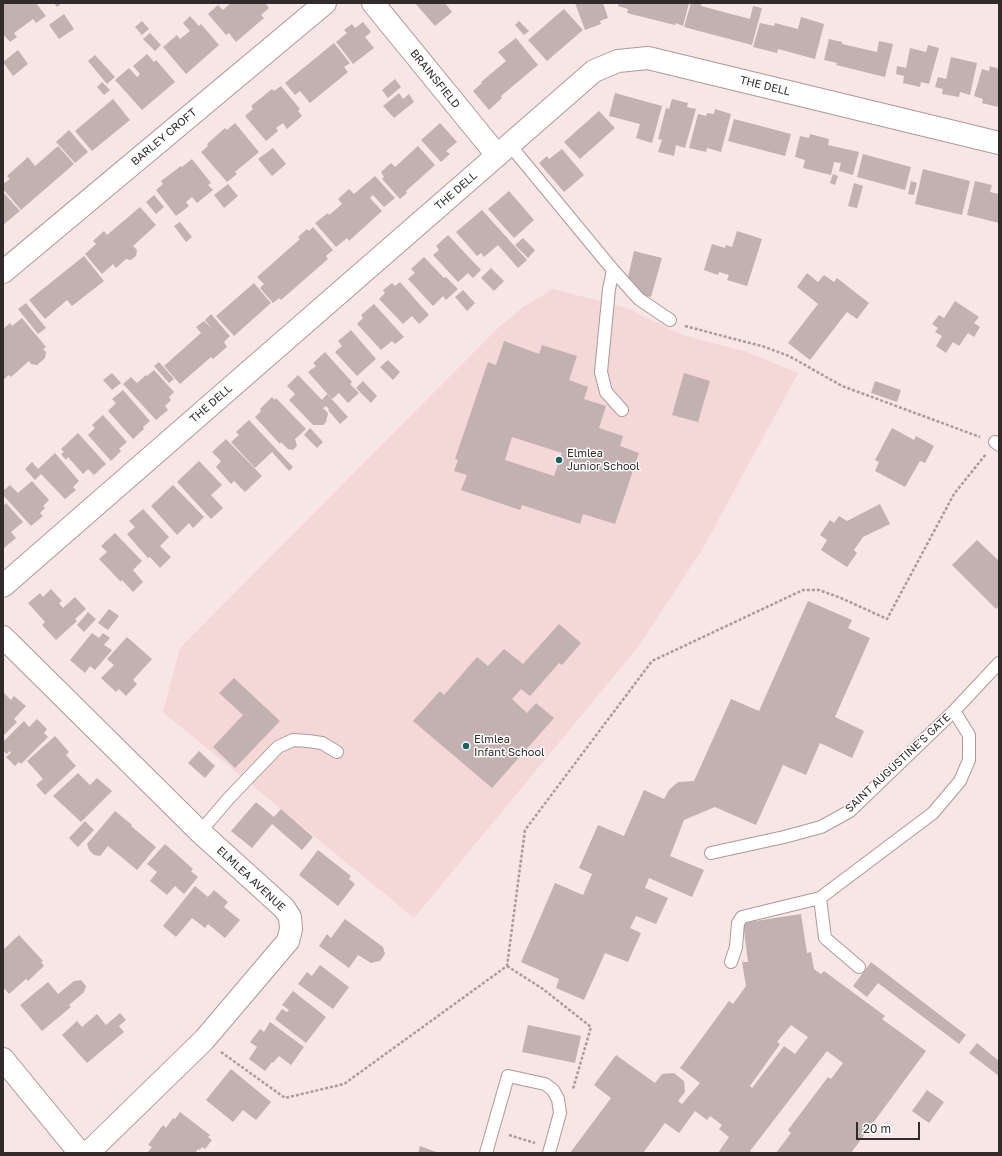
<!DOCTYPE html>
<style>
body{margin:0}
#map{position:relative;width:1002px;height:1156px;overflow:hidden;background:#f8e5e5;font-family:"Golos Text",sans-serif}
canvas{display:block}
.frame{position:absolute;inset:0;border:4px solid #322b2b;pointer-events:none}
.scale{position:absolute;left:856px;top:1122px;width:64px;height:18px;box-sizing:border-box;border:2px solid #322b2b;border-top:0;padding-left:5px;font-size:12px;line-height:14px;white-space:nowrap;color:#322b2b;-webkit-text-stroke:3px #fff;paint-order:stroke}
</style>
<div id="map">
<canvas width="1002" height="1156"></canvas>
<div class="frame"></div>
<div class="scale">20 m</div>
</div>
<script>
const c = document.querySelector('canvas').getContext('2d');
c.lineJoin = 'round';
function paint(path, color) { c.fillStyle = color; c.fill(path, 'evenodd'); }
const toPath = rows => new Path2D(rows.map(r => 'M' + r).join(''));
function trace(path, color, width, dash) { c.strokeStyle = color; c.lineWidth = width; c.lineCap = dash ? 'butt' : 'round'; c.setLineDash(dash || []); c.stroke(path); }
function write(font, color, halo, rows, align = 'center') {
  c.font = font + ' "Golos Text",sans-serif'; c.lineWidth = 3; c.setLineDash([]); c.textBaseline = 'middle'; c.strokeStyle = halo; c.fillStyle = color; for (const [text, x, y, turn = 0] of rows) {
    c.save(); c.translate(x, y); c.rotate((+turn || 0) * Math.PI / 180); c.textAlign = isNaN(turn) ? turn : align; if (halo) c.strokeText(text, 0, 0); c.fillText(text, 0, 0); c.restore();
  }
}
paint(toPath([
 [553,289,627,308,682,335,747,352,798,373,703,548,638,647,414,918,163,712,180,648,496,330,522,308]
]), '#f3d8d7');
paint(toPath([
 [4,3,36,3,46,16,36,23,33,19,14,33,17,37,10,42,3,34],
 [54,3,62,3,57,7],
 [231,3,265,3,269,8,261,15,264,18,236,42,229,33,226,35,208,14,218,5,223,10],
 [415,3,445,3,452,12,435,26],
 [575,3,603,3,608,18,600,21,601,24,585,30],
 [619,3,689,3,683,26,676,23,675,25,627,13,628,9,618,6],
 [691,3,702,3,701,6,750,19,753,6,762,8,752,45,684,27],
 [564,9,583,30,547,61,528,40],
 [64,14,74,29,59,39,49,25],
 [190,16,199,26,201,24,219,45,186,74,163,47,177,35,180,39,190,31,183,23],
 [801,17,824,24,815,59,778,49,777,53,753,47,760,23,774,26,775,23,798,29],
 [142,21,149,29,142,35,135,27],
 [519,21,529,31,524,35,515,25],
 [363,22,371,32,365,37,374,48,353,64,336,42,347,33,344,30,352,24,355,28],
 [150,33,161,45,155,51,143,39],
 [516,38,538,65,501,96,502,98,489,110,473,91,482,83,481,82,506,61,498,52],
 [829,39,842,42,842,44,877,52,879,41,893,44,885,77,836,65,837,63,824,60],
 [334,43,350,63,344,67,348,72,310,103,300,91,295,95,285,83],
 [928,45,939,48,929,84,921,82,920,87,903,83,904,76,896,74,897,66,906,68,910,48,926,52],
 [18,50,28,64,13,76,3,62],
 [147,54,154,62,156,60,175,82,142,110,115,80,129,68,137,77,140,74,133,66],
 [95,55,115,77,107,84,88,61],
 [951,57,977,63,970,95,960,92,959,97,942,94,943,89,935,87,938,77,946,79],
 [990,66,999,69,998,107,982,103,983,99,974,96,982,69,989,71],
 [395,79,401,87,388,98,382,90],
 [102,82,110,90,104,95,97,87],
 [281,86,300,109,298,111,302,116,287,129,283,123,276,128,278,131,266,141,245,116,253,109,251,106,272,89,274,91],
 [399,93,403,99,409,94,414,102,394,118,383,106],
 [615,93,662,106,652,143,636,138,640,124,609,116],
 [113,99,130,120,92,151,75,131],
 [672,99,688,103,687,107,696,109,685,148,676,145,674,156,658,152,662,140,658,139,666,108,669,109],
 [715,109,731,114,721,152,707,148,706,152,689,148,698,114,706,116,707,113,714,114],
 [599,111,615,128,580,159,564,142],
 [734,119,791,134,785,156,728,141],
 [235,123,259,152,235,172,237,174,227,182,201,152,208,146,207,144,225,128,227,130],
 [440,123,457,142,446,151,450,154,441,162,421,140],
 [69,130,88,152,75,163,56,142],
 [810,134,829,139,828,145,859,152,853,175,839,171,841,163,834,162,831,175,803,168,805,160,795,157,800,136,809,138],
 [58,146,74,164,21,210,3,189,3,184,10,179,7,176,28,157,35,166],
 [418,146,435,165,406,191,407,193,400,199,382,179,384,177,381,172,391,163,395,167],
 [273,148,286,164,272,176,258,159],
 [562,149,584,175,564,192,539,163,547,156,549,159],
 [863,154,911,167,905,190,857,177],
 [192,159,211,183,208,185,213,190,197,203,192,197,186,202,189,206,176,216,156,190,163,184,161,181,181,166,182,167],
 [923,169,970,181,962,215,915,204],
 [833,174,838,176,835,185,830,183],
 [375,176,395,198,384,207,373,195,370,198,382,211,349,241,347,238,336,247,315,223,328,213,329,215,342,204,338,199,349,189,354,194],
 [911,181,917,183,914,195,908,194],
 [975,181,992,185,990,192,999,194,999,223,967,215],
 [854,183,863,186,857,208,848,206],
 [228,184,238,196,224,208,214,195],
 [509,191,534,220,514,238,488,209],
 [3,192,20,211,3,225],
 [154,195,164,207,156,214,146,202],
 [140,207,156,225,133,246,137,250,136,256,131,260,126,259,116,268,113,264,102,274,85,254,96,244,93,241,104,231,107,235],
 [482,210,527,260,518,268,498,245,484,257,481,253,477,256,456,232],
 [180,222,192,237,186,242,174,226],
 [313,227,333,250,326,256,328,259,281,300,279,298,273,303,260,288,264,284,257,277,300,239,298,237,307,229,309,231],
 [737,231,762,239,747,286,727,280,729,275,719,272,718,275,704,270,712,244,725,248,726,245,732,247],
 [448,235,481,270,473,278,468,273,458,282,433,255,439,250,436,246],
 [523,238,535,250,528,258,515,245],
 [634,251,662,258,651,297,639,294,627,281],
 [84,256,104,281,72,306,67,300,45,319,29,300],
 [424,257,444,278,446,277,458,289,446,300,443,296,433,306,408,279,415,273,411,269],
 [491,268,504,281,494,291,481,278],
 [807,273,818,282,824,275,834,282,837,278,869,303,857,319,847,312,810,360,788,343,818,304,797,287],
 [400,282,429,315,419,324,412,316,403,324,379,299,385,293,383,290,392,283,395,286],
 [254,283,271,303,234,336,216,316],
 [463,290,475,303,467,311,455,297],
 [955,301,979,317,974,323,980,327,974,337,968,333,959,346,953,342,946,353,936,346,942,336,935,332,938,328,932,324,939,315,944,318],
 [26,303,46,328,38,334,18,309],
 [374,304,404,337,395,344,392,341,381,350,357,324,363,318,361,315],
 [211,314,230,336,224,342,227,347,213,359,211,357,180,384,164,366,201,333,196,327,204,321,212,329,205,320],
 [22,318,46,347,43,349,46,352,45,358,37,365,31,364,29,361,11,377,9,375,3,380,3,329,10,323,12,326],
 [351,330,376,359,357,376,335,352,342,346,338,341],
 [504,341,539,354,542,345,577,356,569,380,588,387,584,399,606,406,599,428,623,436,620,446,639,453,615,524,583,514,580,524,522,505,520,510,461,490,467,475,454,471,458,460,455,459,488,362,496,365],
 [512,437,562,453,554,476,505,460],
 [325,352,352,382,350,384,359,393,348,403,339,393,332,399,308,372,316,366,313,363],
 [388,360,400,372,393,380,380,367],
 [159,362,174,379,169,383,154,366],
 [154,370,174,392,169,397,171,400,165,406,168,410,156,420,123,384,131,377,137,383,146,375,147,376],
 [112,373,121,383,112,390,103,380],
 [684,373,710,381,698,422,672,415],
 [298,375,322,400,327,394,348,417,340,424,328,410,329,409,326,406,323,408,328,413,326,422,323,425,313,425,289,400,295,394,287,386],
 [363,381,377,396,371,403,356,388],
 [875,381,901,390,897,402,871,393],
 [123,390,150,421,143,427,144,429,133,439,108,411,116,403,112,399],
 [272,397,275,400,276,398,306,429,295,439,297,446,293,450,288,449,281,442,280,444,255,417,261,411,260,409],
 [103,415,127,442,119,449,121,451,111,461,88,435,95,428,92,425],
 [249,420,293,467,289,471,272,452,255,468,231,442,239,435,236,432],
 [310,428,323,442,317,448,304,435],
 [892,428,914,440,916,436,934,446,925,463,920,461,905,487,875,471,879,462,875,460],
 [78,433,106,464,94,475,88,469,83,474,68,457,66,460,61,454,64,452,61,449],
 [226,439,262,476,245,492,234,481,231,484,216,467,221,461,212,452],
 [55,453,79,481,73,487,76,490,65,499,41,474,35,480,25,469,32,462,38,469],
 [199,461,222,485,211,495,223,508,211,519,177,482],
 [32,481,49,500,43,506,45,508,40,513,43,516,31,526,3,495,3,491,10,485,18,493],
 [173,485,204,517,193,528,189,523,177,535,151,506],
 [6,503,23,522,11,532,16,538,4,548,3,506],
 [880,504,890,524,863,537,854,550,857,553,847,567,821,550,827,540,820,535,830,520,834,523,839,516,847,521],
 [143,509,169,537,160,546,171,557,160,568,150,557,148,558,127,534,135,527,129,521],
 [115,533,142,561,133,570,143,582,133,592,122,580,121,582,99,559,107,552,101,546],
 [977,540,999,561,999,606,996,609,952,565],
 [51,589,62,601,59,603,63,608,75,597,86,609,75,619,77,621,56,640,42,625,45,622,28,603,40,593,43,597],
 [808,601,852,620,848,628,870,638,835,717,864,731,852,758,820,743,806,775,783,765,756,825,715,807,684,820,670,856,704,870,692,897,649,878,645,888,668,898,656,924,636,916,630,928,641,933,628,962,605,953,584,1000,556,988,559,979,521,962,555,883,583,895,592,874,579,868,598,825,624,836,644,790,664,799,669,790,678,782,694,781,731,699,759,711],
 [109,609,119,616,108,630,98,623],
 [88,612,96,619,84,632,77,625],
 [559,624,581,643,562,665,559,663,530,696,521,689,512,699,527,713,536,703,554,718,492,788,413,721,440,691,444,695,477,657,488,666,504,649,523,664],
 [92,633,99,638,103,633,110,638,104,645,112,650,95,670,90,666,85,673,70,660],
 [127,637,152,659,133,680,137,684,126,696,119,689,116,692,101,678,114,665,107,659],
 [234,678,280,721,235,768,213,747,243,715,219,693],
 [4,693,11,700,14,696,26,706,14,719,17,722,3,736],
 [37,719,47,729,44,733,48,737,21,764,19,762,15,766,6,757,11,753,10,751,7,754,3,751,3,742,24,721,29,727],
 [55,736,69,752,66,755,76,766,45,795,36,785,43,779,27,761],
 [199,751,215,766,205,778,188,763],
 [78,773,90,785,97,778,112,791,81,822,53,796],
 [256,802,274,817,281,809,313,837,302,850,272,824,252,848,231,831],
 [115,811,132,825,131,826,156,847,137,870,108,846,100,856,94,855,89,850,87,844],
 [85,821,94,830,78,847,69,838],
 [165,844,193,869,191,871,198,877,184,894,175,886,167,895,150,881,157,872,147,864],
 [318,850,351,876,349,879,355,884,338,906,299,875],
 [195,886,208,897,214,890,228,902,224,907,240,920,225,938,208,924,205,928,192,918,176,937,163,926],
 [801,914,807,953,811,952,814,969,821,974,824,971,885,1016,882,1019,926,1051,851,1153,776,1153,791,1133,788,1130,828,1077,831,1079,843,1063,827,1051,750,1151,753,1153,718,1153,729,1137,719,1129,722,1125,710,1116,707,1120,695,1111,679,1133,665,1123,643,1153,570,1153,611,1098,594,1085,616,1055,655,1083,662,1074,674,1073,684,1081,685,1092,678,1101,682,1104,700,1083,680,1068,729,1001,733,1004,746,986,742,962,748,962,743,923],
 [791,1025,808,1037,795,1054,784,1046,752,1088,750,1086,780,1044,777,1042],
 [345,919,383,947,385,954,380,961,371,963,358,955,349,968,319,946,327,934,331,938],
 [19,935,43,961,41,962,44,966,28,981,26,979,9,994,3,987,3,950],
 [871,962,966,1035,959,1044,878,983,867,997,853,986],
 [320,965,349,987,333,1009,298,984,307,972,312,976],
 [81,980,86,986,84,992,69,1005,71,1007,42,1031,20,1005,48,982,58,994,74,981],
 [293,991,326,1017,306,1043,275,1019,282,1009,287,1012,289,1010,282,1005],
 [120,1013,126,1020,119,1026,124,1032,87,1063,62,1035,77,1021,82,1027,97,1014,106,1025],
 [270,1022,304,1047,291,1065,279,1056,273,1063,272,1062,265,1071,249,1059,257,1047,250,1042,260,1029,264,1032],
 [528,1025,581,1036,575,1063,522,1052],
 [977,1043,999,1061,999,1076,969,1053],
 [231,1069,271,1102,256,1120,243,1110,233,1122,206,1100],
 [927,1090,944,1102,929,1123,912,1111],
 [180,1112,210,1135,208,1137,212,1140,205,1149,202,1147,200,1150,198,1149,195,1153,147,1153,152,1147,148,1145,163,1125,166,1128,173,1118,175,1119],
 [420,1146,439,1153,418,1153]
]), '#c2b1b0');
const service = toPath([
 [509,144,613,270,639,299,670,320],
 [613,270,609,289,601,372,606,392,622,410],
 [995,442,999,445],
 [200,832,229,798,278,747,293,740,308,741,322,743,337,752],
 [711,853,784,837,821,827,850,811,954,711,999,663],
 [820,898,825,938,859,967],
 [731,962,736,947,738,923,742,917,820,898,933,813,960,781,969,760,969,735,954,711],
 [486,1153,508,1076,545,1084,553,1090,558,1099,560,1113,549,1153]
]);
const minor = toPath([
 [373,3,497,155],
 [3,272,325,3],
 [3,586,594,71,618,61,648,58,999,143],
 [3,637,200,832,284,908,290,917,291,929,288,941,204,1040,88,1153],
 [3,1059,80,1153]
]);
trace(service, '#ab9a99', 14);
trace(minor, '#ab9a99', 24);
trace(toPath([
 [685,326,765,347,789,356,842,386,980,437],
 [507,966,543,989,591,1027,573,1089],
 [221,1052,285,1098,344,1084,507,966,525,830,652,661,803,590,819,590,841,598,887,619,954,494,986,454],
 [509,1135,535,1143]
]), '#a99b9b', 2.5, [3, 2]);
trace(service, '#fff', 12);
trace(minor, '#fff', 22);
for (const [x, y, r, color] of [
 [559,460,4,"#156464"],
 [466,746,4,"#156464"]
]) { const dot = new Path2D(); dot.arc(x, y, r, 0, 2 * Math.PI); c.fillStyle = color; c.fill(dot); trace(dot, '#fff', 1.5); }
write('11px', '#322b2b', '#fff', [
 ["BRAINSFIELD",435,79,51],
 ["THE DELL",765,86,14],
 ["BARLEY CROFT",164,137,-40],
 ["THE DELL",456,191,-41],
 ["THE DELL",211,404,-41],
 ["SAINT AUGUSTINE'S GATE",898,763,-43],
 ["ELMLEA AVENUE",251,879,43]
]);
write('11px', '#322b2b', '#fff', [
 ["Elmlea",567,454],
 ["Junior School",567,467],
 ["Elmlea",474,740],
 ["Infant School",474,753]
], 'left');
</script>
